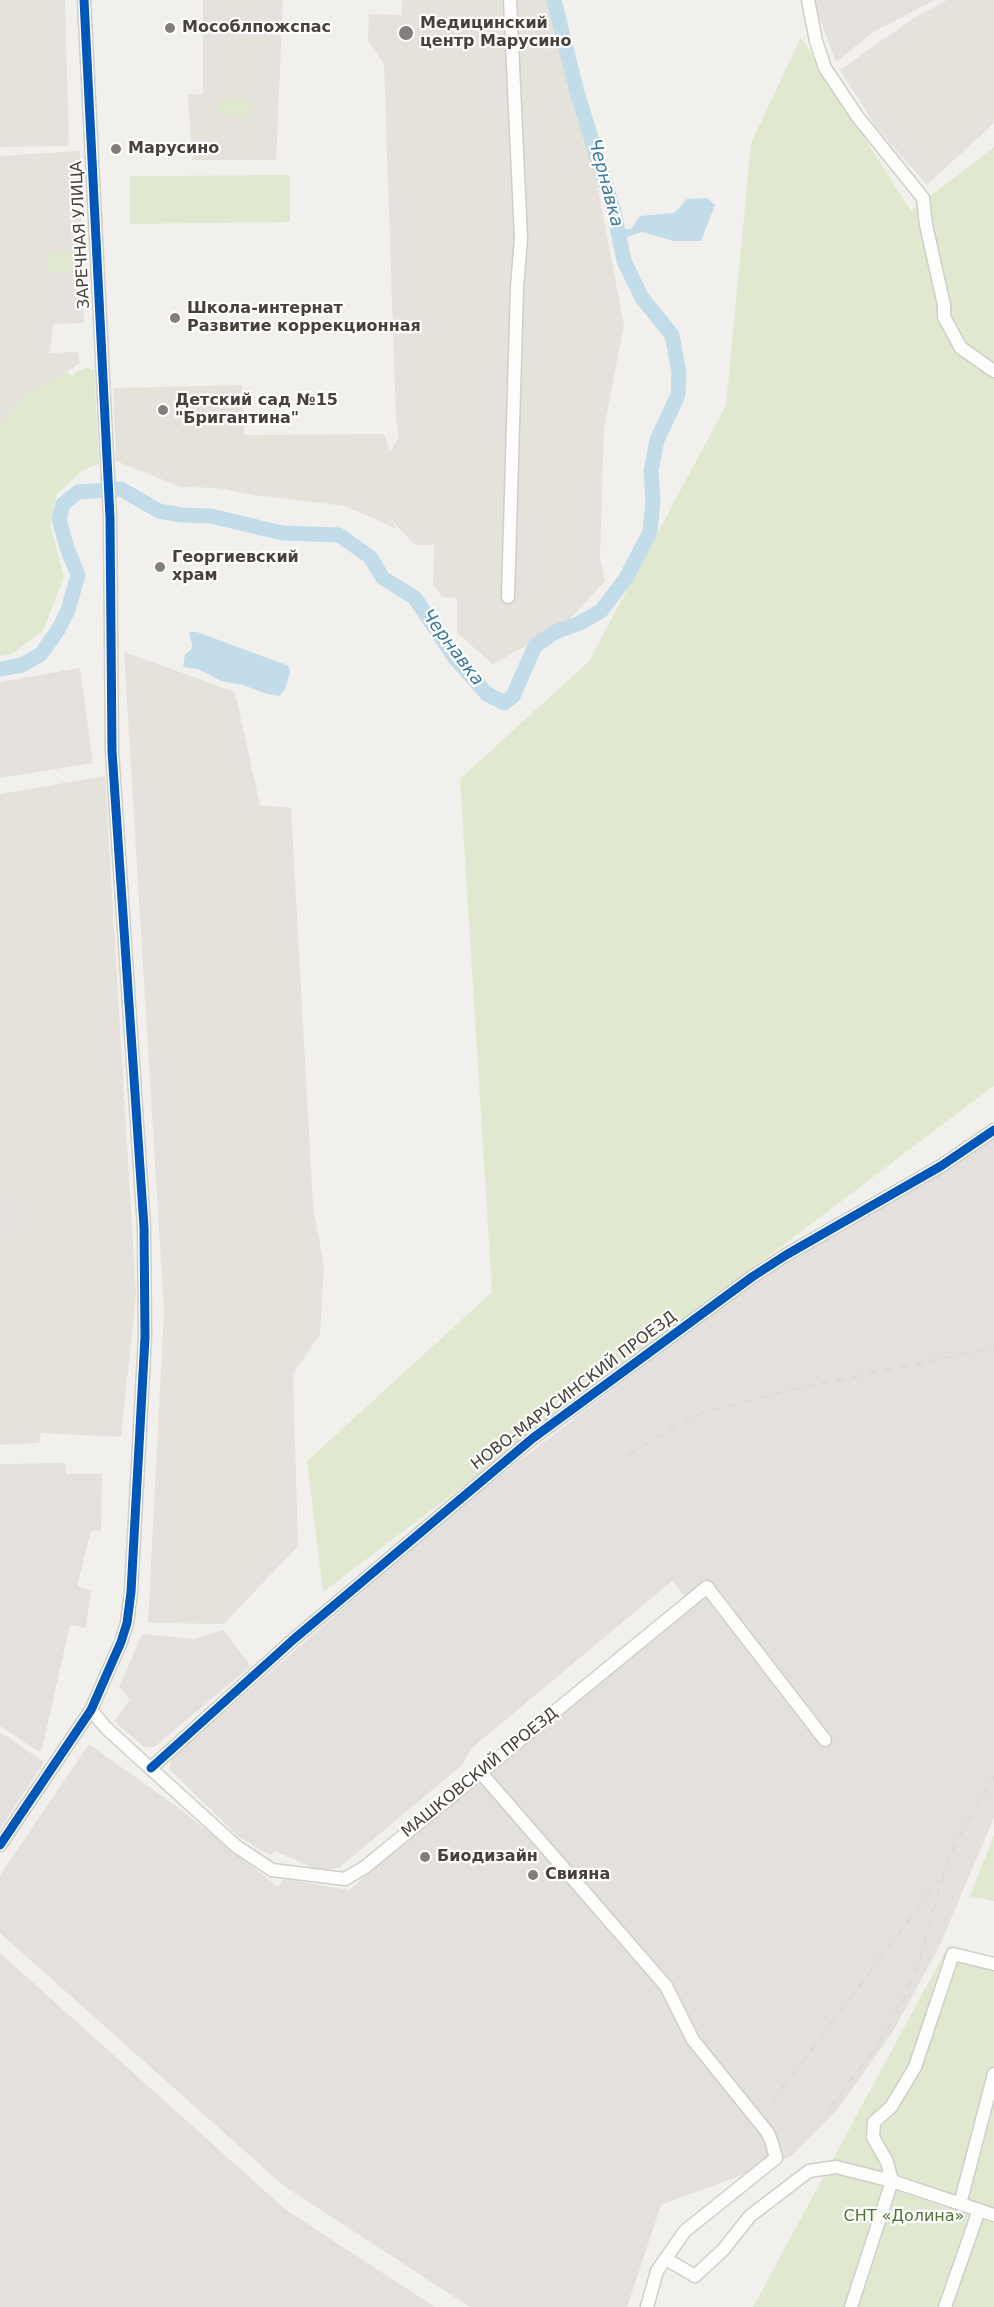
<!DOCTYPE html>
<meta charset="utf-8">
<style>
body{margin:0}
canvas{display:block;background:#f2f0ed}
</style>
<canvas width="994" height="2307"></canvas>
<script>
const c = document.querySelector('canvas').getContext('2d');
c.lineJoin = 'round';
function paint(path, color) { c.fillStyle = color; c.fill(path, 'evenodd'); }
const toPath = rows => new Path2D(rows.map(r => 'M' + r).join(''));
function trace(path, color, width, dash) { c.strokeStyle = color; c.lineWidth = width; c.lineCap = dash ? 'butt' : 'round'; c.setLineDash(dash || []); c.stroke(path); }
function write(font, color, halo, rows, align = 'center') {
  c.font = font + ' "DejaVu Sans",sans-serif'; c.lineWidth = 4.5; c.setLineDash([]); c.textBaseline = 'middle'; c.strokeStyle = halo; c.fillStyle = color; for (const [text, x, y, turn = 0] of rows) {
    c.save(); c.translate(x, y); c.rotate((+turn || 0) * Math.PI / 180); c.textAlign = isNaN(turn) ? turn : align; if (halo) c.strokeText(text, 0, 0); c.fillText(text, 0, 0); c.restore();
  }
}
paint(toPath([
 [0,0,65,0,69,146,0,147],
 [203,0,283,0,276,160,192,160,188,95,203,94],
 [402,0,551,0,551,11,568,66,595,173,624,325,604,428,600,558,605,581,565,624,493,664,457,633,457,598,442,597,433,585,434,545,415,545,390,519,390,452,399,437,396,420,384,64,368,41,369,14,401,15],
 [947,0,994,0,994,123,927,185,876,127,840,70,915,17],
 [80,151,84,323,53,324,50,353,78,352,80,363,51,382,24,395,4,423,0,424,0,156],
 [124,652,235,692,260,805,291,808,313,1206,324,1267,320,1334,293,1374,298,1546,224,1624,148,1623,164,1311],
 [105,776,136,1295,121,1437,41,1433,39,1443,0,1445,0,794]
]), '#e5e1db');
paint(toPath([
 [815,0,935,0,873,32,836,62,818,14],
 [80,668,93,763,0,778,0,682],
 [994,1135,994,1818,939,1947,892,2033,837,2110,790,2157,661,2205,627,2307,470,2307,284,2186,0,1933,0,1875,89,1744,184,1812,278,1887,284,1879,349,1890,688,1600,672,1581,472,1748,462,1765,339,1868,318,1870,275,1851,270,1855,239,1837,169,1769,172,1758,457,1509,754,1281,945,1169],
 [0,1148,1,1204,18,1205,19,1233,0,1235],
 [65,1463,66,1474,102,1474,101,1531,91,1531,77,1586,91,1591,86,1628,70,1625,41,1753,0,1726,0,1464],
 [223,1630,251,1666,154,1747,144,1747,114,1721,130,1699,119,1687,142,1634,194,1639],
 [0,1732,44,1762,0,1829],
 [0,1953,286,2210,435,2307,0,2307]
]), '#e3e0dd');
paint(toPath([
 [242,385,244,435,384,434,390,452,390,519,397,529,345,506,254,495,218,488,181,487,116,461,113,388]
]), '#e7e2d9');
paint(toPath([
 [801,37,911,211,994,147,994,1086,323,1592,307,1461,492,1292,460,779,589,661,726,405,751,143],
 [220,99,250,99,250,116,220,116],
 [290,175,290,222,130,224,130,176],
 [78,253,79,272,47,273,47,254],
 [86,368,94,369,99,464,83,470,57,494,50,524,64,577,43,631,12,654,0,656,0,424,4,423,24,395,67,372,72,376,77,371],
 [994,1835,994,1901,970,1896],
 [948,1946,994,1957,994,2307,753,2307]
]), '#e0e9d0');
paint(toPath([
 [707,198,715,205,701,241,674,241,642,232,624,238,624,229,631,229,640,216,674,213,687,199],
 [189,632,197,632,289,666,290,673,285,689,279,696,264,693,243,685,221,681,198,669,183,667,185,654,191,650,192,645]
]), '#c2dcea');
trace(toPath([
 [0,669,22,665,41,654,58,630,68,610,78,575,67,548,59,519,63,504,78,492,121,489,159,511,182,515,211,516,282,533,339,535,370,557,383,578,415,598,455,658,487,694,504,703,513,696,535,646,555,632,580,623,601,611,626,578,650,532,653,499,651,471,657,440,678,395,679,373,672,335,642,298,624,261,614,212,577,92,554,0]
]), '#c2dcea', 15);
const minor = toPath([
 [808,0,816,41,825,68,857,116,923,198,926,225,944,305,944,317,961,348,994,371],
 [508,597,517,288,521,238,510,0],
 [91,1710,106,1728,236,1846,272,1870,345,1879,365,1867,707,1587,825,1740],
 [151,1768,294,1639,533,1438,752,1277,786,1255,941,1166,994,1130],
 [481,1773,666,1986,693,2040,768,2133,772,2143,776,2158,685,2231,657,2271,647,2307],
 [0,1845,91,1710,121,1642,127,1623,131,1592,145,1337,144,1227,112,751,110,518,84,0],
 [960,2204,994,2074],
 [666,2259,695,2276,723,2250,750,2216,809,2171,836,2167,892,2181,887,2162,873,2137,874,2122,891,2107,915,2067,953,1954,994,1964],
 [851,2307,892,2181,994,2215],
 [945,2307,979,2210]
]);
trace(minor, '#d0ceca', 15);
trace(minor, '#fdfdfc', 12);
trace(toPath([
 [628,1455,675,1426,705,1412,794,1389,994,1348],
 [772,2102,938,1881],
 [830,2108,883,2038,900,2007,919,1963,946,1865,958,1838,994,1776]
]), '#dadad9', 2, [8, 8]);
trace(toPath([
 [151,1768,294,1639,533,1438,752,1277,786,1255,941,1166,994,1130],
 [0,1845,91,1710,121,1642,127,1623,131,1592,145,1337,144,1227,112,751,110,518,84,0]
]), '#0057b8', 9);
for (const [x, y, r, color] of [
 [170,28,6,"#837e78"],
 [406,33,8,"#837e78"],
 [116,149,6,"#837e78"],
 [175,318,6,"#837e78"],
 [163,410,6,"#837e78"],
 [160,567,6,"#837e78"],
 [425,1857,6,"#837e78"],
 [533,1875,6,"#837e78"]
]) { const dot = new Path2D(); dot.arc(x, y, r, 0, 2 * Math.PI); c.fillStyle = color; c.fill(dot); trace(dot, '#fff', 2); }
write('bold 16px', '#474139', '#fff', [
 ["Медицинский",420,24],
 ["центр Марусино",420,42],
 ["Мособлпожспас",182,28],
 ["Марусино",128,149],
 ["Школа-интернат",187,309],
 ["Развитие коррекционная",187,327],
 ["Детский сад №15",175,401],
 ["\"Бригантина\"",175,419],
 ["Георгиевский",172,558],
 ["храм",172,576],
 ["Биодизайн",437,1857],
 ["Свияна",545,1875]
], 'left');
write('16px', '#474139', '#fff', [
 ["ЗАРЕЧНАЯ УЛИЦА",81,235,-93],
 ["НОВО-МАРУСИНСКИЙ ПРОЕЗД",574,1391,-37],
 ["МАШКОВСКИЙ ПРОЕЗД",480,1773,-39]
]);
write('16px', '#4e7332', '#fff', [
 ["СНТ «Долина»",904,2217]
]);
write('italic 18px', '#3b7ba0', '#fff', [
 ["Чернавка",605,183,75],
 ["Чернавка",452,648,53]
]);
</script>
